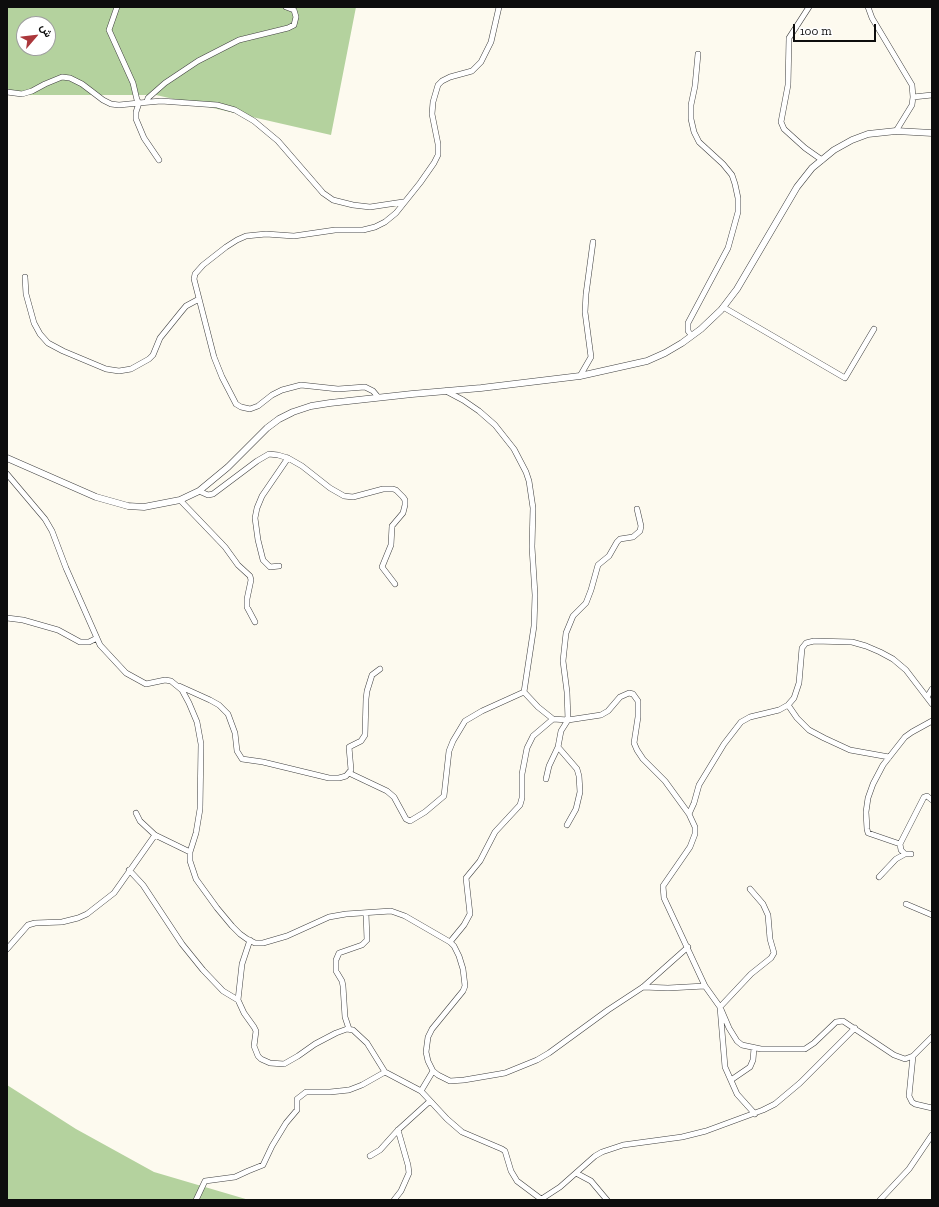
<!DOCTYPE html>
<meta charset="utf-8">
<style>
body{margin:0}
#map{position:relative;width:939px;height:1207px;overflow:hidden;background:#fdfaef;font-family:"Zilla Slab",Vazirmatn,serif}
canvas{display:block}
.frame{position:absolute;inset:0;border:8px solid #0d0d0d;pointer-events:none}
.north{position:absolute;left:16px;top:16px;width:40px;height:40px;box-sizing:border-box;background:#fff;border:1px solid #9e9e9e;border-radius:50%;rotate:62deg;font-size:11px;font-weight:700;line-height:16px;text-align:center;color:#0d0d0d}
.north::after{content:'';display:block;margin:auto;width:14px;height:18px;background:#ab373b;clip-path:polygon(50% 0,100% 100%,50% 72%,0 100%)}
.scale{position:absolute;left:793px;top:24px;width:83px;height:18px;box-sizing:border-box;border:2px solid #0d0d0d;border-top:0;padding-left:5px;font-size:12px;line-height:14px;white-space:nowrap;color:#0d0d0d;-webkit-text-stroke:3px #fff;paint-order:stroke}
</style>
<div id="map">
<canvas width="939" height="1207"></canvas>
<div class="frame"></div>
<div class="north">ش</div>
<div class="scale">100 m</div>
</div>
<script>
const c = document.querySelector('canvas').getContext('2d');
c.lineJoin = 'round';
function paint(path, color) { c.fillStyle = color; c.fill(path, 'evenodd'); }
const toPath = rows => new Path2D(rows.map(r => 'M' + r).join(''));
function trace(path, color, width, dash) { c.strokeStyle = color; c.lineWidth = width; c.lineCap = dash ? 'butt' : 'round'; c.setLineDash(dash || []); c.stroke(path); }
paint(toPath([
 [7,7,356,7,331,135,156,95,7,95],
 [24,24,48,24,48,48,24,48],
 [7,1085,76,1129,154,1172,249,1200,7,1200]
]), '#b4d29e');
const minor = toPath([
 [809,7,789,38,788,85,781,122,784,129,805,148,822,160],
 [868,7,872,18,912,85,913,97,912,105,896,131],
 [7,92,22,94,32,91,45,84,62,77,70,78,82,84,103,100,111,104,119,105,139,103,137,100,133,83,109,30,117,7],
 [913,97,932,95],
 [147,101,148,98,165,83,198,61,239,40,288,28,294,25,296,17,294,10,286,7],
 [159,160,144,138,136,119,136,112,139,103,161,101,217,105,235,110,254,121,278,141,323,193,333,200,353,205,370,207,403,202],
 [25,277,26,294,34,323,40,334,48,343,63,351,106,369,119,371,131,369,149,359,153,355,160,338,181,312,186,306,199,299],
 [723,307,845,378,874,329],
 [692,336,688,331,688,323,728,248,738,212,738,198,735,184,732,175,723,164,699,142,694,132,691,119,691,105,695,86,698,54],
 [580,376,591,357,585,312,586,294,593,242],
 [446,391,463,400,479,411,495,425,514,449,526,472,529,481,533,508,532,547,535,595,534,626,524,692],
 [378,397,373,391,365,387,338,389,301,385,282,390,272,395,258,406,250,409,241,407,236,404,222,377,214,357,194,279,195,274,203,265,226,247,237,240,246,236,266,234,294,236,335,230,363,230,375,227,385,222,396,213,420,183,434,163,438,155,438,144,432,114,433,102,438,85,442,81,450,77,472,71,481,62,491,42,499,7],
 [7,474,45,519,52,531,66,568,100,645,126,673,146,684,165,680,171,681,182,690,189,703,197,722,201,744,200,809,196,833,190,852,190,861,196,879,217,908,232,926,240,934,247,939,255,943,263,943,287,936,329,917,346,914,391,911,405,916,450,942,454,946,459,956,463,969,465,986,463,991,432,1029,428,1037,426,1052,428,1061,433,1071,438,1075,450,1081,464,1080,505,1073,537,1060,549,1053,608,1010,643,987,688,947],
 [199,491,208,495,213,494,257,461,269,454,278,455,288,458,302,466,330,488,344,496,353,497,383,489,393,489,396,490,403,497,405,500,405,505,403,513,392,526,391,545,382,567,395,584],
 [180,500,225,547,238,565,250,576,251,580,247,599,247,607,255,622],
 [279,566,270,567,263,560,258,540,255,518,257,508,262,496,288,458],
 [7,618,23,620,58,630,80,642,89,642,97,638],
 [179,686,210,700,219,705,228,714,235,733,237,751,242,759,263,762,329,778,339,778,346,776,351,770,349,747,361,741,365,735,366,699,367,691,372,675,380,669],
 [524,692,538,707,553,719,568,720,601,715,608,711,620,697,629,693,633,694,638,701,638,717,634,743,637,750,643,759,665,781,689,814,695,827,695,834,690,847,663,886,664,898,705,986,720,1007,729,1028,737,1041,742,1045,761,1049,805,1049,814,1043,836,1022,843,1021,894,1055,905,1059,913,1056,932,1037],
 [927,697,932,689],
 [788,705,797,718,809,730,824,738,850,750,889,757],
 [558,747,577,769,579,776,580,792,576,809,567,825],
 [349,773,387,791,394,797,406,819,410,821,425,812,444,796,449,751,453,741,465,721,482,711,524,692],
 [546,779,549,766,558,747,561,731,568,720,567,692,563,661,566,633,573,616,586,603,591,590,598,565,609,556,617,542,620,539,633,537,640,531,641,526,637,509],
 [136,813,140,821,155,835,190,852],
 [689,814,694,803,699,785,724,744,741,722,750,717,779,710,788,705,794,698,799,683,802,648,806,643,814,641,852,642,866,646,880,652,893,659,906,670,932,704],
 [900,844,924,797,927,796,932,800],
 [905,854,901,850,900,844,868,833,867,829,866,812,868,798,873,784,883,765,905,737,912,732,932,721],
 [129,870,143,885,182,944,203,970,223,991,238,1000],
 [879,877,896,859,905,854,911,854],
 [750,889,763,904,768,915,770,939,774,953,771,958,751,974,720,1007,725,1067,737,1094,755,1114],
 [906,904,932,915],
 [250,940,242,964,238,1000,244,1013,254,1027,256,1031,254,1046,258,1056,261,1059,270,1063,284,1064,298,1056,315,1044,336,1033,347,1029,353,1030,367,1043,385,1072,421,1091,447,1119,462,1132,502,1149,505,1151,511,1171,517,1181,541,1199],
 [450,942,464,925,470,914,466,878,480,861,495,832,520,805,522,798,522,774,527,748,533,736,553,719],
 [7,949,28,925,35,923,62,922,78,918,87,914,114,893,155,835],
 [643,987,668,988,705,986],
 [349,1029,345,1017,343,986,342,981,336,971,336,960,339,953,362,945,367,940,366,913],
 [913,1056,909,1096,912,1102,915,1104,932,1108],
 [731,1080,750,1067,753,1060,754,1048],
 [421,1091,433,1071],
 [370,1156,380,1150,398,1130,430,1101],
 [576,1173,591,1181,607,1200],
 [196,1200,205,1181,235,1177,248,1171,263,1165,272,1146,286,1123,297,1110,297,1099,306,1092,330,1092,349,1090,362,1085,385,1072],
 [394,1200,401,1191,409,1173,408,1165,398,1130],
 [540,1200,560,1187,595,1156,602,1152,623,1145,682,1137,706,1131,763,1110,775,1104,800,1083,855,1028],
 [880,1200,909,1169,932,1135]
]);
const tertiary = toPath([
 [7,458,96,497,128,506,144,507,180,500,199,491,228,467,267,428,279,419,293,412,311,406,330,403,412,394,481,388,580,376,647,361,665,353,682,343,701,329,721,310,737,289,797,187,812,168,834,150,852,140,868,134,896,131,932,133]
]);
trace(minor, '#404040', 6);
trace(tertiary, '#404040', 7);
trace(minor, '#fff', 5);
trace(tertiary, '#fff', 6);
</script>
